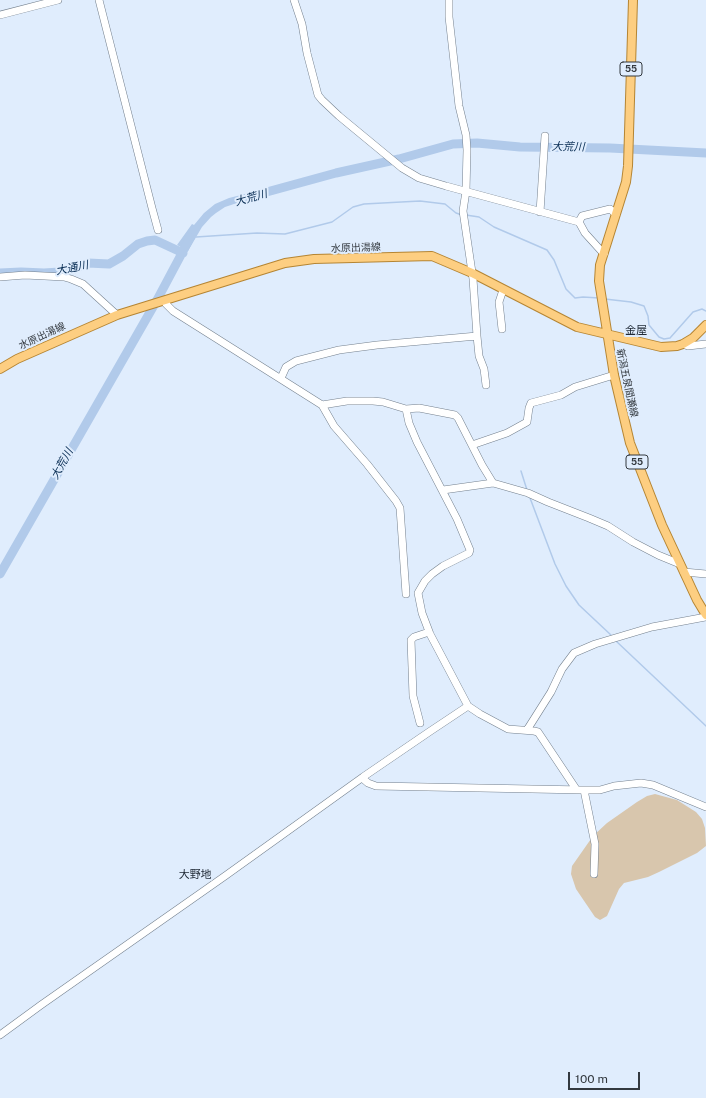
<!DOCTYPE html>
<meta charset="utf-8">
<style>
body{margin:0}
#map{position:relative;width:706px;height:1098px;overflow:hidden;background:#e0edfd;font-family:"Public Sans",sans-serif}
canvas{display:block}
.scale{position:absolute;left:568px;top:1072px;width:72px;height:18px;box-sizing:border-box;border:2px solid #33393f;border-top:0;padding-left:5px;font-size:12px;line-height:14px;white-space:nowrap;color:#33393f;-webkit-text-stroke:3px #e0edfd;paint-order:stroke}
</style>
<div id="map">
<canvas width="706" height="1098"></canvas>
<div class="scale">100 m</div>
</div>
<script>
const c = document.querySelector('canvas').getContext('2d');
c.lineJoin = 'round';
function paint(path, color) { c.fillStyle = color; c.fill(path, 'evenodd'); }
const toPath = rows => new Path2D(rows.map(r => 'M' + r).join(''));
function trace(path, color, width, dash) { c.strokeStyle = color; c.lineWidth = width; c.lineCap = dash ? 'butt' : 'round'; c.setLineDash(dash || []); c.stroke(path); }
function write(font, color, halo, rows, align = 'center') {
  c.font = font + ' "Public Sans","Noto Sans JP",sans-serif'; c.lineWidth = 4; c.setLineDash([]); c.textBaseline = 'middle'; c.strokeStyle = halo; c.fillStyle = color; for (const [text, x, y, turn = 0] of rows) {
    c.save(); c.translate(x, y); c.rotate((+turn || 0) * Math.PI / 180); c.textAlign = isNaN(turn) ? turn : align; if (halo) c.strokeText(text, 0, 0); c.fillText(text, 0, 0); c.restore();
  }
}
paint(toPath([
 [655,794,677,800,696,812,702,819,705,828,706,846,697,853,659,872,648,877,624,883,619,889,607,916,600,920,595,917,576,889,571,874,572,866,593,836,607,823,637,802,647,796]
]), '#d8c6ad');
paint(toPath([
 [273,187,274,194,234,204,225,207,216,213,211,217,202,227,188,251,177,245,192,224,194,225,204,213,215,204,229,198]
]), '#b1caea');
trace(toPath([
 [466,215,479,217,494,227,547,250,554,260,566,289,575,298,583,297,599,298],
 [196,237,257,233,285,234,332,222,353,207,364,204,420,201,445,204,456,213,462,215],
 [605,299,631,302,644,306,648,316,649,325,659,337,664,339,670,338,693,312,702,309,706,311],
 [521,471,527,490],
 [530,498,555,564,566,586,579,605,612,636],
 [616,641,706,726]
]), '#b1caea', 1.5);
trace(toPath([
 [263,193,336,173,399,159,453,144,477,143,520,147,610,148,706,153],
 [0,273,21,272,44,273,60,272,74,269,88,263,109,264,123,256,138,244,147,241,155,240,183,253],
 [0,574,157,300,190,238]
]), '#b1caea', 9);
const minor = toPath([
 [99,0,152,208,158,230],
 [294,0,302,24,307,53,318,95,322,100,339,116,402,168,419,178,446,186,579,222,585,233,604,254],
 [0,15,58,0],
 [540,212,545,136],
 [579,222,582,216,610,209,616,214],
 [0,277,25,275,64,277,71,279,83,284,117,315],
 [167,300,166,304,173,311,322,405,334,426,367,464,396,501,400,508,406,594],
 [502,329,499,302,503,290],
 [477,336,479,356,484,369,486,385],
 [683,344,688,346,706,344],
 [281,378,286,367,296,361,339,350,377,345,477,336,473,279,463,211,466,191,467,150,466,135,459,106,449,17,449,0],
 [322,405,347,401,373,401,383,402,406,409,419,408,455,415,458,418,482,465,493,483,528,493,548,502,589,518,608,526,633,542,658,555,680,564],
 [406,409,409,423,417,442,457,519,470,550,469,553,443,566,432,574,425,581,418,593,422,613,430,634,468,706,480,714,508,729,534,731,538,732,576,789],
 [472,445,507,433,527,422,529,408,531,403,561,395,575,387,614,375],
 [443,490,493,483],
 [684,572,706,574],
 [420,723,413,696,411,640,414,637,429,632],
 [527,730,551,692,562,669,574,653,595,644,652,627,706,617],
 [362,778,368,783,376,786,584,790,600,790,614,786,641,783,653,785,706,807],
 [584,790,595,844,594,874],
 [0,1035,41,1005,225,876,363,777,429,732,468,706]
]);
const major = toPath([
 [633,0,628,166,626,182,600,265,599,281,614,375,630,443,662,525,697,600,706,615],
 [0,369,17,359,117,315,285,263,314,259,432,256,472,273,577,327,661,347,677,346,683,344,693,338,706,325]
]);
trace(minor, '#74808e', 8);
trace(major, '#b58533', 10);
trace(minor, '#fff', 7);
trace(major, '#fdce81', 8);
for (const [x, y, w] of [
 [631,69,22],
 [637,462,22]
]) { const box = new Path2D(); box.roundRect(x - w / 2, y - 7, w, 14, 3); c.fillStyle = '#e0edfd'; c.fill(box); trace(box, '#33393f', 1); }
write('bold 9px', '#33393f', null, [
 ["55",631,69],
 ["55",637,462]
]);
write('10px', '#33393f', '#e0edfd', [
 ["水原出湯線",356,248,-2],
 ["水原出湯線",42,336,-25],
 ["新潟五泉間瀬線",627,383,78]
]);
write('italic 11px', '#062b52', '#e0edfd', [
 ["大荒川",568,147,1],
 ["大荒川",251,198,-16],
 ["大通川",72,268,-11],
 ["大荒川",62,464,-61]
]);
write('11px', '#212b37', '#e0edfd', [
 ["金屋",636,331],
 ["大野地",195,875]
]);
</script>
